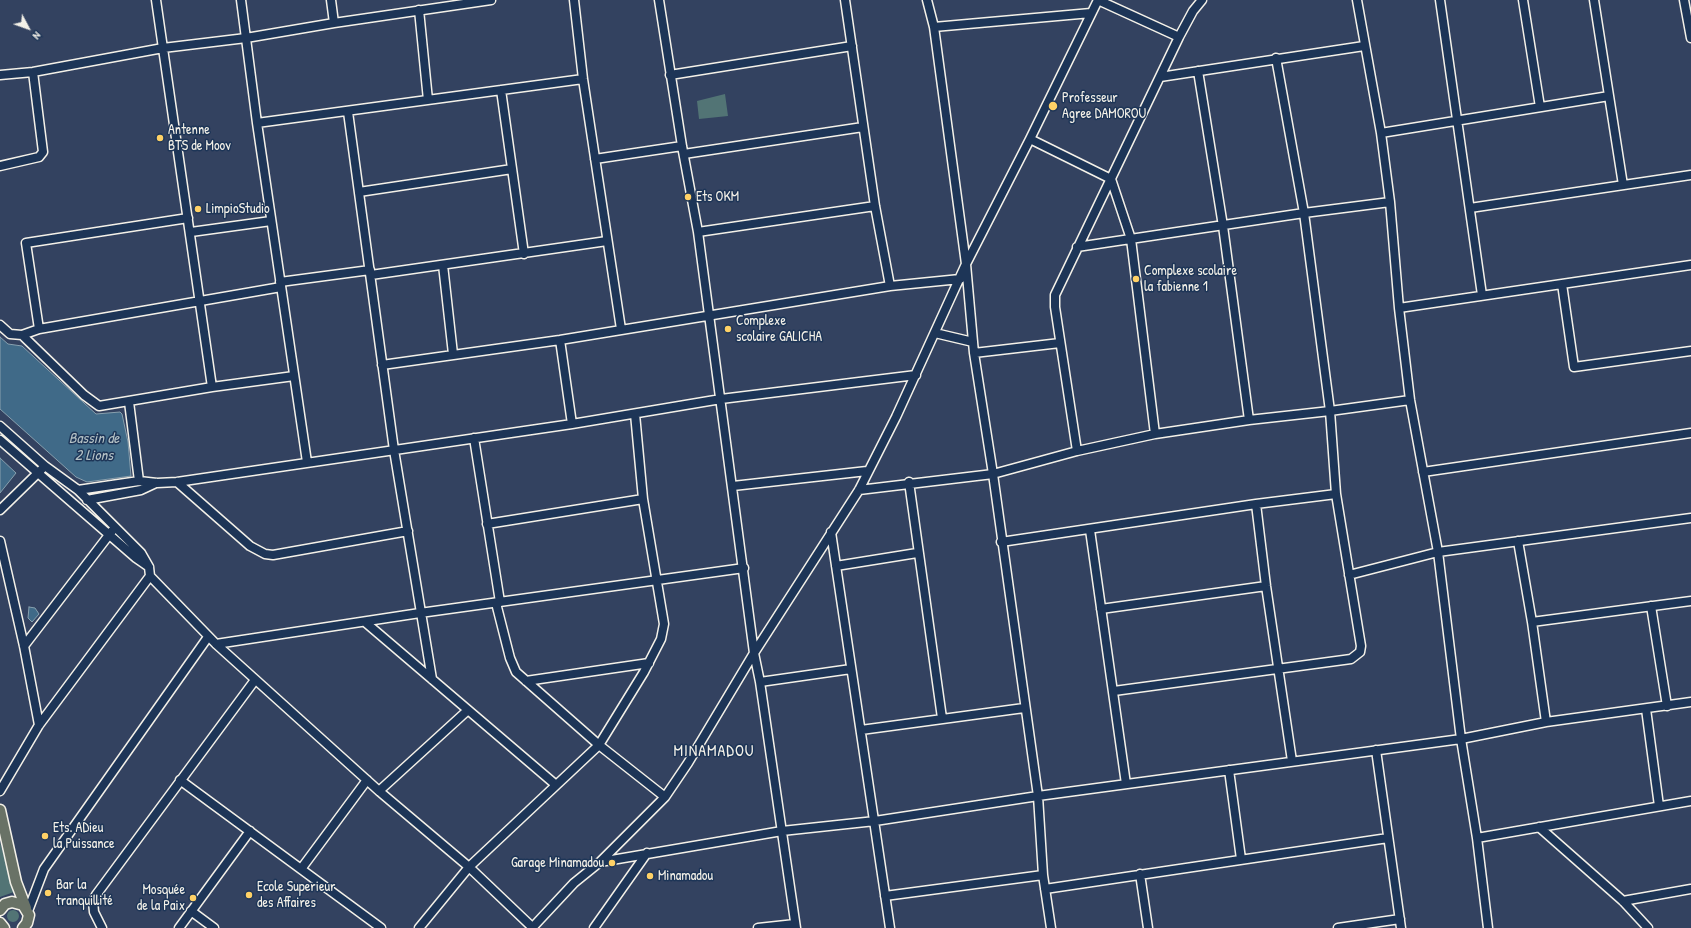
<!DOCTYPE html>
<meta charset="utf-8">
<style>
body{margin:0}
#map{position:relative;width:1691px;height:928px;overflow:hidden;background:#334260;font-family:"Patrick Hand",sans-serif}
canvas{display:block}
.north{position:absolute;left:8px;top:8px;width:40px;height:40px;-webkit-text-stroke:3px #1d3557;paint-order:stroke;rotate:131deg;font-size:11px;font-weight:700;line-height:16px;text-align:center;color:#f4f1e8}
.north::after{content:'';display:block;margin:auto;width:14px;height:18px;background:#f4f1e8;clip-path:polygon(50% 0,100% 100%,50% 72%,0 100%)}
</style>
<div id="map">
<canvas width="1691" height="928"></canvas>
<div class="north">N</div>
</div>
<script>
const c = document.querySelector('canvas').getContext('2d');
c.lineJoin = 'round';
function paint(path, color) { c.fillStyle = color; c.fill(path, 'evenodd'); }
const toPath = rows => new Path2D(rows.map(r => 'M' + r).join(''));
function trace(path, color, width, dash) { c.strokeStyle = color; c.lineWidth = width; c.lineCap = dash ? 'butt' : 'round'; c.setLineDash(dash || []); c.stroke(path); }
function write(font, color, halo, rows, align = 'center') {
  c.font = font + ' "Patrick Hand",sans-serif'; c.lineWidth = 3; c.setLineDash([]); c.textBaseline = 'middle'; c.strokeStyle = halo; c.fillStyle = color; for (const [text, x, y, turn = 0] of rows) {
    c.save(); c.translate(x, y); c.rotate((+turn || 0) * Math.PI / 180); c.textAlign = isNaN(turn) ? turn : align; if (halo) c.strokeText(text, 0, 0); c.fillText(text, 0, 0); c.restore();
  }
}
paint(toPath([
 [725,94,728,116,699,119,697,101],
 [0,842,14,892,0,897],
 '7 916a6 6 0 1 1 12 0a6 6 0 1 1-12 0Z'
]), '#527475');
const water = toPath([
 [0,337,8,344,22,346,96,414,120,412,122,414,128,442,131,476,87,482,76,477,0,409,0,337],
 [0,458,16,473,0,493,0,458],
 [29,607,35,608,39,614,32,622,28,618,29,607]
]);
paint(water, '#406a88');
trace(water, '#88a0ae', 1);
const minor = toPath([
 [156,0,212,387],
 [241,0,257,123,307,462],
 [331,0,334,23],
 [574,0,583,79,621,329],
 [659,0,682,146,698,232,754,653,760,682,796,928],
 [845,0,875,206,890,286],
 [927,0,934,27,966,264,974,353,993,474,1038,796,1043,875,1051,928],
 [1098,0,1179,37],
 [1357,0,1381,133,1390,202,1399,308,1410,400,1438,552,1461,739,1477,838,1488,928],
 [1440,0,1482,295],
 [1523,0,1540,107],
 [1594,0,1623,185],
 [1684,0,1691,38],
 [419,10,428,100],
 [934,27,1091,13],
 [1198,71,1223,226,1249,420],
 [0,75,33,72,163,48,246,38,334,23,491,0],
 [670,75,852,46],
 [1160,77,1364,46],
 [501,90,524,254],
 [348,112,394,450,432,679],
 [257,123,583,79],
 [1381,133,1609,96],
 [1030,139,1111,179,1131,239,1155,434],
 [684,154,863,127],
 [595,159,682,146],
 [0,166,39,157,43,152,33,72],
 [359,192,512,169],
 [1470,208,1691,175],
 [191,232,271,221],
 [698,232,875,206],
 [1077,247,1304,213,1390,202],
 [443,265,453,354],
 [371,275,607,241],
 [280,282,370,270],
 [1562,284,1574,367,1691,351],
 [1399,308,1691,265],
 [0,325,10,334,22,335,84,395,99,406,212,387,294,376],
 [39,329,26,243,188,218],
 [935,333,973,342],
 [22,335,39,329,281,287],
 [560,340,572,424],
 [974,353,1060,343],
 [382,365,560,340,890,286,960,279],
 [129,402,139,481],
 [0,426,45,466,78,490,141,553,149,567,150,576,216,644,379,791,469,867,532,927],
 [474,438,500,602],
 [0,440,136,558,149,567],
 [1077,451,1055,307,1055,295,1179,37,1193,11,1202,0],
 [1423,472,1691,433],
 [177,482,250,546,265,554,273,555,408,531],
 [909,482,942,718],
 [733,486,867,471],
 [78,490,139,481,157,483,177,482,572,424,721,399,916,375],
 [859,490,993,474,1077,451,1155,434,1249,420,1330,411,1410,400],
 [87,500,141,490,156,483],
 [1256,504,1266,586,1292,761],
 [0,510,42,469],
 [487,524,643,499],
 [1090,530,1126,784],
 [831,532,890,928],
 [0,541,24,646,39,725],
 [1518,541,1532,622,1546,722],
 [1001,542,1256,504,1336,494],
 [836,566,917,553],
 [1349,575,1438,552,1691,518],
 [496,603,510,658,516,672,599,745,665,797],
 [1651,606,1667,706],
 [1101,609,1266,586],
 [365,622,556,785],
 [1532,622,1691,601],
 [216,644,420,613,744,568],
 [24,646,112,531],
 [526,681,649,663],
 [760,682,851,669],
 [1114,691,1351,659,1360,652,1361,646,1336,494,1330,411,1304,213,1276,58],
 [1646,709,1659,806],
 [861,730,1024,708],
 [1376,750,1401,928],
 [1229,770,1241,859],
 [180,780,381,928],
 [0,791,39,725,150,576],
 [379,791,468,710],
 [1539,827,1623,901,1648,928],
 [1477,838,1691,801],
 [600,862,782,831,875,821,1038,796,1461,739,1546,722,1691,702],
 [301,869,367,780],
 [1140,874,1148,928],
 [1045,889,1388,838],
 [885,896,1043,875],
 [1623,901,1691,889],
 [28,911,44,869,208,637],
 [191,911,214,928],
 [102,928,94,912,93,901,96,895,255,680],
 [179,928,250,831],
 [419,928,469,867,599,745,644,672,661,639,664,624,643,499,635,414],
 [532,928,574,883,600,862,665,797,688,763,754,653,859,490,896,417,966,264,1030,139,1098,0],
 [594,928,647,853],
 [758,928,795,924],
 [1338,928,1400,919]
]);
const major = toPath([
 [0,810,16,882,26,908],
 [0,910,5,904,12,902,23,905,29,915,27,923,23,928],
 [0,923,4,928]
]);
trace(minor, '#f4f1e8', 11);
trace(major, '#f4f1e8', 13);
trace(minor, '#1d3557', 8);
trace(major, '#697266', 10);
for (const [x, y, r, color] of [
 [1053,106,5,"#ffd166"],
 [160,138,4,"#ffd166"],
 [688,197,4,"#ffd166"],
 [198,209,4,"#ffd166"],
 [1136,279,4,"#ffd166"],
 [728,329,4,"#ffd166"],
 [45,836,4,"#ffd166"],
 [612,863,4,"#ffd166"],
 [650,876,4,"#ffd166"],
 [48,893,4,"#ffd166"],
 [249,895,4,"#ffd166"],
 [193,898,4,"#ffd166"]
]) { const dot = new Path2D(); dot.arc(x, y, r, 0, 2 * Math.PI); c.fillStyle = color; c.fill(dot); trace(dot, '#1d3557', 1.5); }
write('14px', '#f4f1e8', '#1d3557', [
 ["Professeur",1062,98],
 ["Agree DAMOROU",1062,114],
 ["Antenne",168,130],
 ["BTS de Moov",168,146],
 ["Ets OKM",696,197],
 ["LimpioStudio",206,209],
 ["Complexe scolaire",1144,271],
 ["la fabienne 1",1144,287],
 ["Complexe",736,321],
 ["scolaire GALICHA",736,337],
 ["Ets. ADieu",53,828],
 ["la Puissance",53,844],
 ["Garage Minamadou",604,863,"right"],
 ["Minamadou",658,876],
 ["Bar la",56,885],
 ["tranquillité",56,901],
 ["Ecole Superieur",257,887],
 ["des Affaires",257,903],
 ["Mosquée",185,890,"right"],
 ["de la Paix",185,906,"right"]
], 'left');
write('italic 15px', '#b5c2c6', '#1d3557', [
 ["Bassin de",94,439],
 ["2 Lions",94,456]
]);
c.letterSpacing = '1px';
write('16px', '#f4f1e8', '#1d3557', [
 ["MINAMADOU",714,752]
]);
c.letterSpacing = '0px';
</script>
